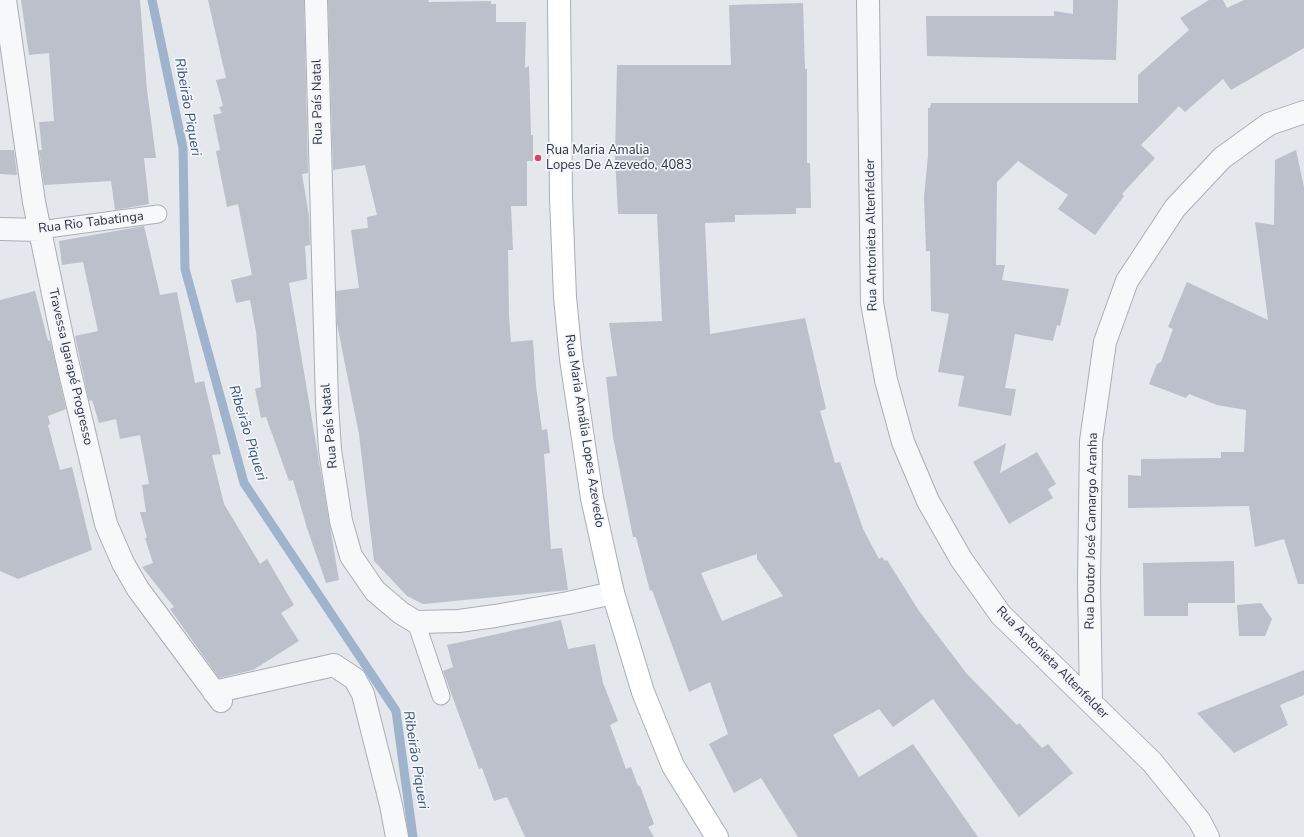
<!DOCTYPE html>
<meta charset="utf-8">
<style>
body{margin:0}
canvas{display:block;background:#e4e7ec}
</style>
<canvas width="1304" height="837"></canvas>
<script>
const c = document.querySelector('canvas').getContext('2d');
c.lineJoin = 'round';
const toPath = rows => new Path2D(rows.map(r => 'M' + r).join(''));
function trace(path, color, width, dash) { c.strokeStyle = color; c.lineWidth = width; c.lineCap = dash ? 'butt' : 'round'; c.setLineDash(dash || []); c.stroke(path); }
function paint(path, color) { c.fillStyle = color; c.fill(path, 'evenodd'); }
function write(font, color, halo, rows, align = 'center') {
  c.font = font + ' "Nunito Sans",sans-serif'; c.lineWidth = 3.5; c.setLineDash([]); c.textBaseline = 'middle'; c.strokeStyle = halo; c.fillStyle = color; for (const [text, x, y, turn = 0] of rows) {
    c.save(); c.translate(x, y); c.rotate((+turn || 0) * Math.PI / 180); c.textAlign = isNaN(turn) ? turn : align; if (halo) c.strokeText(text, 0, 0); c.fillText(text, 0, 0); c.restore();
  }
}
trace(toPath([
 [152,0,183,148,185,269,244,483,396,711,413,837]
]), '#9fb4cc', 9);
paint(toPath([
 [21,0,140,0,147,90,156,158,144,158,149,204,115,210,111,181,44,185,39,150,42,150,39,122,54,121,49,53,29,55],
 [208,0,304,0,308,173,302,174,309,216,310,245,305,246,307,279,289,283,339,580,326,583,307,528,293,480,289,481,266,417,261,418,255,389,261,387,256,332,250,300,236,303,231,280,252,275,238,204,227,207,216,151,220,150,213,115,222,113,219,107,223,106,216,80,226,78],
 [328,0,428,0,429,2,491,1,491,4,496,4,496,22,526,22,525,68,529,66,531,135,533,135,533,161,527,161,527,206,511,206,513,250,508,250,509,316,511,342,533,340,536,386,542,430,547,429,550,453,544,454,551,549,562,548,568,590,423,604,407,596,374,561,359,434,337,324,336,291,359,288,351,230,368,228,367,217,377,215,365,165,333,170],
 [1073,0,1118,0,1116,60,927,56,926,16,1054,16,1054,11,1073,14],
 [1209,0,1223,0,1227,8,1244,0,1304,0,1304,48,1231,90,1223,79,1185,112,1179,106,1141,145,1155,158,1122,194,1124,196,1095,235,1058,209,1068,195,1018,161,997,182,996,265,1005,265,1002,280,1069,289,1060,326,1057,325,1053,341,1015,334,1005,388,1016,389,1011,416,958,406,964,376,938,372,949,314,931,311,930,251,926,251,924,197,928,156,928,108,930,108,931,103,1138,103,1138,75,1189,30,1180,18],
 [803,3,805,69,807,69,807,163,810,163,811,208,796,208,796,214,735,215,735,222,705,223,710,334,805,318,826,409,820,411,835,463,840,462,863,529,879,559,882,557,885,561,887,560,919,611,967,674,1017,725,1019,723,1042,748,1048,744,1073,773,1019,817,933,699,893,727,879,709,833,735,859,777,913,744,978,837,798,837,761,778,734,793,709,744,728,734,710,682,689,692,652,590,650,591,636,537,633,537,613,437,606,377,617,376,609,323,662,321,657,214,618,214,615,157,617,65,731,65,729,5],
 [757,554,757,559,783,596,722,621,701,573],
 [0,150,14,150,17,175,0,174],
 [1296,150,1304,187,1304,584,1298,584,1284,539,1255,547,1249,506,1128,508,1128,475,1141,476,1141,459,1221,458,1221,452,1244,452,1246,410,1217,405,1189,394,1186,398,1149,384,1157,364,1161,362,1173,329,1168,327,1187,282,1268,320,1255,222,1274,225,1275,160],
 [144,226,160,295,177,292,195,383,204,381,221,454,212,455,224,504,260,564,267,559,294,605,281,613,299,641,253,670,219,678,170,609,174,607,142,567,153,563,145,538,147,538,140,512,146,512,142,485,149,484,140,435,120,439,116,419,99,423,92,400,89,401,75,336,98,331,83,262,62,265,59,241],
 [35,291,48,341,50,340,66,409,48,416,50,424,48,425,60,470,72,467,92,550,18,579,0,571,0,300],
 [1006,443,1000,473,1037,452,1056,484,1048,489,1053,498,1009,524,973,462],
 [1234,561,1235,603,1188,603,1188,616,1144,616,1143,563],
 [1261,603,1272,619,1265,636,1239,636,1237,605],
 [561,620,568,649,595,644,603,683,618,721,610,725,626,769,631,767,638,786,640,786,654,824,648,827,654,837,525,837,507,797,494,801,482,768,479,769,443,671,453,667,447,645],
 [1304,670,1304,695,1280,705,1288,725,1234,753,1197,713]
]), '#bbc0ca');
const lane = toPath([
 [40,230,158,214],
 [416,622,441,696]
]);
const street = toPath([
 [5,0,34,202,66,356,106,524,123,563,138,589,221,701],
 [316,0,327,404,330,450,341,521,351,556,375,591,401,613,416,622,459,621,495,616,568,603,613,593],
 [868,0,872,303,886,380,903,442,928,501,961,559,1001,615,1152,762,1199,820,1208,837],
 [0,229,40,230],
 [214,692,334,665,355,679,363,694,391,805,397,837],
 [1091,701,1089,582,1091,441,1105,342,1127,281,1175,208,1222,158,1269,124,1304,112]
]);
const secondary = toPath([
 [559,0,561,198,565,297,571,359,592,498,613,593,643,692,673,766,717,837]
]);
trace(lane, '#a9aeb7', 19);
trace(street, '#a9aeb7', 24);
trace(secondary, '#a9aeb7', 24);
trace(lane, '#f7f8fa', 17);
trace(street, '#f7f8fa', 22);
trace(secondary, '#fff', 22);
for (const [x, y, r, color] of [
 [538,158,4,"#d1495b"]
]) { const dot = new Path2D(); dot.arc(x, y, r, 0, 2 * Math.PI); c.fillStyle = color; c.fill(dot); trace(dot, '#f4f6f9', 1.5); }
write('13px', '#2b3445', '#f4f6f9', [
 ["Rua País Natal",318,102,-91],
 ["Rua Rio Tabatinga",91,223,-7],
 ["Rua Antonieta Altenfelder",872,235,-91],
 ["Travessa Igarapé Progresso",70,367,77],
 ["Rua País Natal",330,426,-95],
 ["Rua Maria Amália Lopes Azevedo",584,431,81],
 ["Rua Doutor José Camargo Aranha",1092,531,-89],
 ["Rua Antonieta Altenfelder",1052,663,45]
]);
write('13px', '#2b3445', '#f4f6f9', [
 ["Rua Maria Amalia",546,151],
 ["Lopes De Azevedo, 4083",546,166]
], 'left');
write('italic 14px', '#34527a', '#f4f6f9', [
 ["Ribeirão Piqueri",187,107,80],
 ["Ribeirão Piqueri",247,433,73],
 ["Ribeirão Piqueri",415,760,81]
]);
</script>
